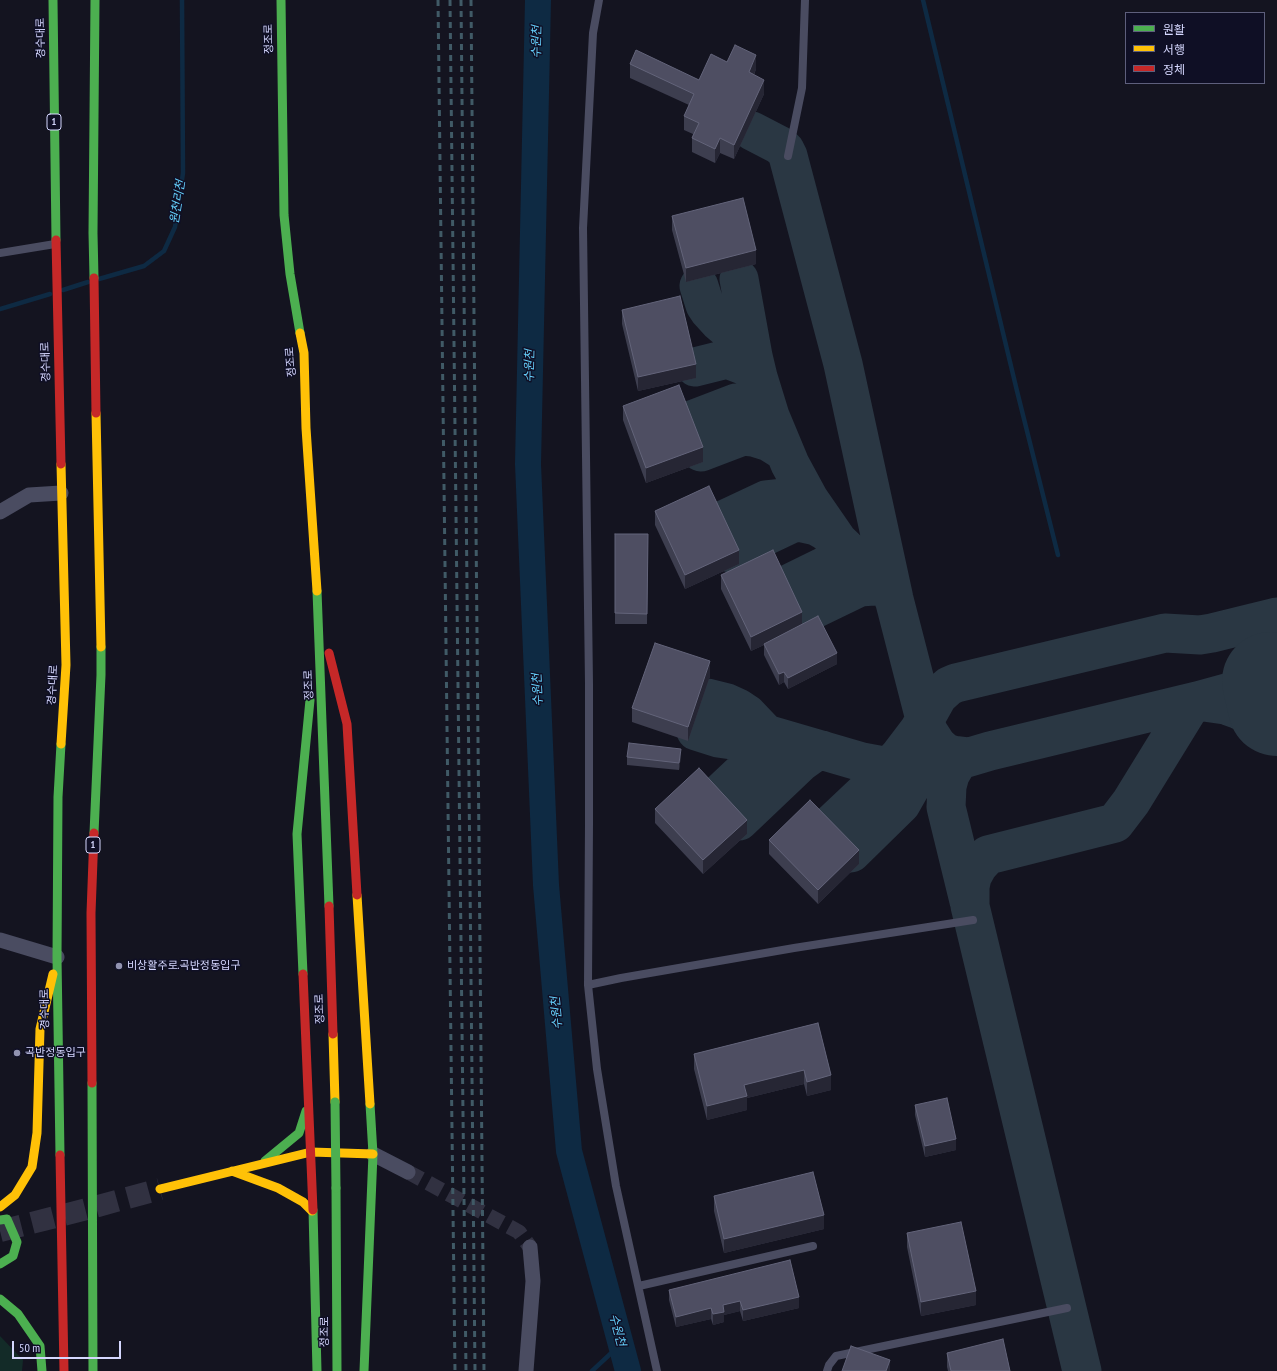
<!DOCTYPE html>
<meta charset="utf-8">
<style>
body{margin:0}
#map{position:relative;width:1277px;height:1371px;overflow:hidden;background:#141420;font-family:"PT Sans Narrow","Noto Sans KR",sans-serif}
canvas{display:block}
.legend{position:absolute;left:1125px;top:12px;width:140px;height:72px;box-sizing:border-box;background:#0f0f25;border:1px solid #5e5f7c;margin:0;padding:5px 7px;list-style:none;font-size:12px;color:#d5d7fe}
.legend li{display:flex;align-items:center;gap:8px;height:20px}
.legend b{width:20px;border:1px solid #5e5f7c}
.scale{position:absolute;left:12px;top:1341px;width:109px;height:18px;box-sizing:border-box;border:2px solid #d5d7fe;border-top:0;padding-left:5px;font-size:12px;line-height:14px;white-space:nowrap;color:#d5d7fe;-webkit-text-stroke:3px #0f0f25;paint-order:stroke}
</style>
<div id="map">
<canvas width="1277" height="1371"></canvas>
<ul class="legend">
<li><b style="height:5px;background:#4caf50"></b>원활</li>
<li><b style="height:5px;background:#ffc107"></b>서행</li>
<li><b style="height:5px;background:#c62828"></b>정체</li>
</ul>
<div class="scale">50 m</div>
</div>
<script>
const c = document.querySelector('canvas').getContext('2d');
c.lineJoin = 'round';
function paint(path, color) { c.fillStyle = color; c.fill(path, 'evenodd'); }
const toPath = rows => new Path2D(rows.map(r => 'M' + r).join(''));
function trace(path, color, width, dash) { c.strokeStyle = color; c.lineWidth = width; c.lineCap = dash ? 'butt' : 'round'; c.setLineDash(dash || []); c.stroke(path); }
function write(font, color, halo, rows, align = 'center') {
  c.font = font + ' "PT Sans Narrow","Noto Sans KR",sans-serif'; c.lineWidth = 3; c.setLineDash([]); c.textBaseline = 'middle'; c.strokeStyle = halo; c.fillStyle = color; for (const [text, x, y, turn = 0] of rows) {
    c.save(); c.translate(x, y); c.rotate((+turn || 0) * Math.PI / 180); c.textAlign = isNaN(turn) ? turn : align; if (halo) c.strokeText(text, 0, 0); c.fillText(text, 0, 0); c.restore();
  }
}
paint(toPath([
 [0,1336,23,1360,22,1371,0,1371]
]), '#132b28');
trace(toPath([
 [923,0,1017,391,1058,555],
 [99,279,144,266,164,251,175,227,183,173,182,0],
 [63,290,88,282],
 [0,309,50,294],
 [592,1371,621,1344]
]), '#0e2a43', 4.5);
trace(toPath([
 [538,0,528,464,546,885,569,1151,628,1371]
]), '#0e2a43', 26);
trace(toPath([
 [752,131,779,145,785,150,788,156,843,364,894,599,928,731,937,745,946,753,953,755,969,757],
 [739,279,753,356,758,377,770,416,790,464,809,499,838,541,887,588,894,599],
 [699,286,705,305,709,311,719,322,739,339,753,356],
 [695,367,727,359,748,367,758,377],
 [689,421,736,403,748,403,762,409,770,416],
 [701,452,743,436,753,437,769,442,785,452],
 [717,523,766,500,775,499,785,498,794,500,806,505,817,512],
 [730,553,791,524,798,522,816,526,825,531,838,541],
 [780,588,837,560,845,559,851,560,863,564],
 [796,618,860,587,874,586,881,587,888,590],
 [707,698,727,703,738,708,747,714,766,734],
 [696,731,718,738,732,740,766,734,862,762,889,767,912,768],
 [715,798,768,748,776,742,787,740],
 [739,821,800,763,814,753,822,750],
 [826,829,879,779,900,755,919,730,938,696,949,686,956,683,1165,633,1200,635,1212,633,1277,617],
 [851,853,901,804,922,767,928,746],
 [969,901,946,807,947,786,950,775,957,763,963,759,990,751,1197,701,1277,679],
 [1082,1371,970,906,970,887,972,877,978,866,988,855,1115,823,1131,802,1187,711,1192,705,1197,701,1225,705,1239,710,1252,716,1277,734]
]), '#2a3743', 39);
trace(toPath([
 [1271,681,1277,707]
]), '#2a3743', 98);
trace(toPath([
 [408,1172,519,1232,530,1247]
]), '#313141', 15, [15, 8]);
trace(toPath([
 [0,1231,87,1209,160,1189]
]), '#313141', 22, [22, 11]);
trace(toPath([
 [599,0,593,33,583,228,589,684,589,824,588,985,597,1069,616,1186,657,1371],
 [788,156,802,88,805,0],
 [0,253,55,244],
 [588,985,621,978,794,948,973,920],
 [639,1286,813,1246],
 [827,1371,829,1365,836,1356,1067,1308]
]), '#4a4c61', 8);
trace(toPath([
 [0,512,29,495,61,493],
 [0,940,57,957],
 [373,1154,408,1172],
 [526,1371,533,1281,530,1247]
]), '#4a4c61', 15);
trace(toPath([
 [53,0,56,240],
 [281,0,284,215,290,274,300,333],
 [94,278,93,233,95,0],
 [317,591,329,906],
 [94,833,101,675,101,647],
 [303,974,297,834,310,700],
 [92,1083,93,1371],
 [60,1155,57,957,58,797,61,744],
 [265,1161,299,1133,306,1111],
 [336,1188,337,1371],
 [313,1210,317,1371],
 [0,1220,7,1219,17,1242,13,1256,0,1264],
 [0,1299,18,1314,40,1346,42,1371],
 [364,1371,373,1154,370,1104]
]), '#4caf50', 9);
trace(toPath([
 [300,333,304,353,306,428,317,591],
 [96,413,101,647],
 [61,464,66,665,61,744],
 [357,895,370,1104],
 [333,1034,335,1102],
 [232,1171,278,1188,303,1202,312,1211],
 [160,1189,311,1152,373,1154],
 [0,1207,15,1195,32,1167,37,1133,40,1029,53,974]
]), '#ffc107', 9);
trace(toPath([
 [56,240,61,464],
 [94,278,96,413],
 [329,653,347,724,357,895],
 [329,906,333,1034],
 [303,974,313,1210],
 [92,1083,91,913,94,833],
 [60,1155,64,1371]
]), '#c62828', 9);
trace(toPath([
 [438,0,455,1371],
 [450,0,466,1371],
 [461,0,475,1371],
 [471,0,484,1371]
]), '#405a66', 3, [6, 5]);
trace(toPath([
 [335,1102,336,1188]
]), '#4caf50', 9);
paint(toPath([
 [727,62,756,69,754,75,764,94,734,159,720,153,715,163,692,152,692,138,693,134,684,130,684,116,689,105,630,78,630,64,699,80],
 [672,216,756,264,686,282,672,230],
 [622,310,696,378,638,391,622,324],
 [623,406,703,462,646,483,623,420],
 [655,511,739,564,685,589,655,525],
 [615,534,648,534,647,624,615,624],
 [721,575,802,624,837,664,788,689,784,682,779,685,764,655,764,645,751,651,721,589],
 [710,676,688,741,632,722,632,708],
 [681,756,679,770,627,765,627,757],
 [655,809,747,834,703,874,655,823],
 [769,840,859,864,818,904,769,854],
 [818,1023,831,1090,807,1096,804,1084,747,1098,747,1110,707,1120,694,1069,694,1054],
 [915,1105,956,1150,925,1157,915,1115],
 [714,1196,824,1229,724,1253,714,1211],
 [907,1233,976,1305,921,1316,907,1247],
 [669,1290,799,1308,743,1321,740,1311,724,1315,724,1322,713,1325,711,1319,676,1327,669,1300],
 [947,1353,1010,1371,948,1371,947,1367]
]), '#3d3e4f');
paint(toPath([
 [756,55,756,69,749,86,749,72],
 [764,80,764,94,734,159,734,145],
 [720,138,720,153,715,163,715,149],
 [756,250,756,264,686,282,686,268],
 [696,364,696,378,638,391,638,377],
 [703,447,703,462,646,483,646,468],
 [739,550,739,564,685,589,685,575],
 [802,612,802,627,751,651,751,637],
 [837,653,837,664,788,689,788,678],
 [710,661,710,676,688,741,688,727],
 [784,672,784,682,779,685,779,674],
 [681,749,681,756,679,770,679,763],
 [747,820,747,834,703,874,703,860],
 [859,850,859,864,818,904,818,890],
 [804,1070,804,1084,747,1098,747,1110,707,1120,707,1106,744,1085],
 [831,1075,831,1090,807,1096,807,1082],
 [956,1139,956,1150,925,1157,925,1146],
 [824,1215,824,1229,724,1253,724,1239],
 [976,1291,976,1305,921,1316,921,1302],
 [799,1297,799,1308,743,1321,743,1310],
 [740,1301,740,1311,724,1315,724,1322,713,1325,713,1314,723,1305],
 [711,1308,711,1319,676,1327,676,1317],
 [890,1360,890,1371,886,1371]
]), '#262634');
const building = toPath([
 [735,45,756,55,749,72,764,80,734,145,720,138,715,149,692,138,699,123,684,116,694,94,630,64,636,50,699,80,711,54,727,62,735,45],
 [743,198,756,250,686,268,672,216,743,198],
 [680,296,696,364,638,377,622,310,680,296],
 [679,385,703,447,646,468,623,406,679,385],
 [709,486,739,550,685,575,655,511,709,486],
 [615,534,648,534,647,614,615,613,615,534],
 [773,550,802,612,751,637,721,575,773,550],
 [818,616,837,653,788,678,784,672,779,674,764,644,818,616],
 [655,643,710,661,688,727,632,708,655,643],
 [629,743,681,749,679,763,627,757,629,743],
 [699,768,747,820,703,860,655,809,699,768],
 [810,800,859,850,818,890,769,840,810,800],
 [818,1023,831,1075,807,1082,804,1070,744,1085,747,1096,707,1106,694,1054,818,1023],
 [947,1098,956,1139,925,1146,915,1105,947,1098],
 [813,1172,824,1215,724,1239,714,1196,813,1172],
 [961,1222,976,1291,921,1302,907,1233,961,1222],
 [790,1260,799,1297,743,1310,740,1301,723,1305,724,1312,713,1314,711,1308,676,1317,669,1290,790,1260],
 [1003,1339,1010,1371,951,1371,947,1353,1003,1339],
 [851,1346,890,1360,886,1371,842,1371,851,1346]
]);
paint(building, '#4e4e62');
trace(building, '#63647a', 1);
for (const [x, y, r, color] of [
 [119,966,4,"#9193b0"],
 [17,1053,4,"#9193b0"]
]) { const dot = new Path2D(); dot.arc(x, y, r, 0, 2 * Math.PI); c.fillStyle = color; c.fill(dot); trace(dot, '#0f0f25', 1.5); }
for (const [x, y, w] of [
 [54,122,14],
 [93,845,14]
]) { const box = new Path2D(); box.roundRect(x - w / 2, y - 8, w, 16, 3); c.fillStyle = '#0f0f25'; c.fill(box); trace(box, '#d5d7fe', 1); }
write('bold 10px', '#d5d7fe', null, [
 ["1",54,122],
 ["1",93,845]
]);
write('11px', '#d5d7fe', '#0f0f25', [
 ["경수대로",41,38,-91],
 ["정조로",269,39,-91],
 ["경수대로",46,362,-92],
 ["정조로",291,362,-95],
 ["경수대로",53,685,-87],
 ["정조로",309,685,-92],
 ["경수대로",45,1009,-91],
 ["정조로",320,1009,-92],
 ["정조로",325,1332,-90]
]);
write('11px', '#d5d7fe', '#0f0f25', [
 ["비상활주로.곡반정동입구",127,966],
 ["곡반정동입구",25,1053]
], 'left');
write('italic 12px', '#65d0fc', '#0f0f25', [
 ["수원천",537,42,-89],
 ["원천리천",178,202,-81],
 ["수원천",530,366,-89],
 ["수원천",538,690,-93],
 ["수원천",557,1013,-95],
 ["수원천",617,1330,75]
]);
</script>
